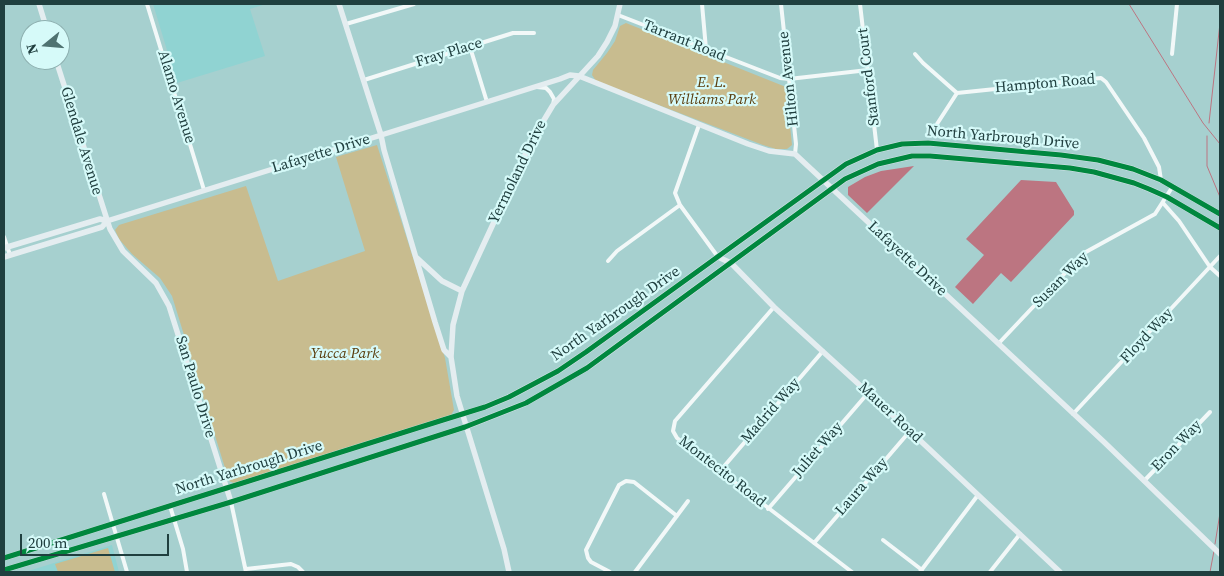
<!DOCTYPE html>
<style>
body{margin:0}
#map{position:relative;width:1224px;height:576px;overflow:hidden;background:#a6d0cf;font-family:"Source Serif 4",serif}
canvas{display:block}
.frame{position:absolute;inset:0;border:5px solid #203f3f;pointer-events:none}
.north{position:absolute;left:20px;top:20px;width:50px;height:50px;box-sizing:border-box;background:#d6faf9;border:1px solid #8dafaf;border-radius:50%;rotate:253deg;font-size:14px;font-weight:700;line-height:20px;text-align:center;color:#203f3f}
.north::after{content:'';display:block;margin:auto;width:18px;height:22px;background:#4f7271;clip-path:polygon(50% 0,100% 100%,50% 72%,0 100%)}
.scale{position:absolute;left:20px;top:534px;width:149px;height:22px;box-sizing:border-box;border:2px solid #203f3f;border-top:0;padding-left:6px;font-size:15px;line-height:18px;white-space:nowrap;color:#203f3f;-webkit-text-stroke:4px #d6faf9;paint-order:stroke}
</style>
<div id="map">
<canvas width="1224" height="576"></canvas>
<div class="frame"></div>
<div class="north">N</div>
<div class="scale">200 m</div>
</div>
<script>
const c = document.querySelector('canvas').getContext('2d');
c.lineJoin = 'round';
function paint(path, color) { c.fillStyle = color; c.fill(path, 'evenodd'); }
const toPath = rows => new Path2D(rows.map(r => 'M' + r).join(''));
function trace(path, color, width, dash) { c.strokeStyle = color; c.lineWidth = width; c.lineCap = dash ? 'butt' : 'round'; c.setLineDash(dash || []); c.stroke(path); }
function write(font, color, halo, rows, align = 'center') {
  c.font = font + ' "Source Serif 4",serif'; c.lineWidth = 4.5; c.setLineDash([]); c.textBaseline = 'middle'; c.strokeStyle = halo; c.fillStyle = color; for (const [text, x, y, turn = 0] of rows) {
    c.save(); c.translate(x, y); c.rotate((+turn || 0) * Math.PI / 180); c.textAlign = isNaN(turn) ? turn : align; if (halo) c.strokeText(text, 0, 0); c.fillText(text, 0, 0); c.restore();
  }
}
paint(toPath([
 [153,4,266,4,250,9,265,56,177,83],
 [112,545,119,572,25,572]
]), '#90d3d2');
paint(toPath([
 [626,23,786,87,792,145,787,149,776,149,763,145,596,81,592,75,593,70,607,53,615,41,620,26],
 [377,145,445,358,454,410,451,415,234,483,229,481,172,296,160,278,132,254,119,239,115,230,119,225,246,186,278,281,365,251,336,157],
 [108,548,115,572,58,572,55,564]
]), '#c8bc8f');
paint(toPath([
 [914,166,867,213,848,195,848,187,865,177,881,171],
 [1021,180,1056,182,1074,211,1074,215,1011,282,1001,273,973,304,955,287,984,255,966,239]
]), '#bc7581');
trace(toPath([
 [1129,4,1203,123,1220,144],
 [1209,123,1220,23],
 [1207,136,1207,166,1220,197],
 [1215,544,1220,513],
 [1210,572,1214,551]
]), '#bc7581', 1);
trace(toPath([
 [147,4,204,190],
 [702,4,706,49],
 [781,4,796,144,795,154],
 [860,4,877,150],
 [618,15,780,78,789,79,868,70],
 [346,24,414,4],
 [470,47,487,102],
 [915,54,923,63,957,93,1101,78,1106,82,1144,138,1159,167,1161,180],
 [1172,54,1177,4],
 [364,80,513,33,534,33],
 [537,87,546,88,550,92,554,99,553,105],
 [937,124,957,93],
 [699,125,675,193,680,205,718,257],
 [1163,203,1179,221,1210,267,1220,276],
 [4,237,10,255],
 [608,261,617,251,680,205],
 [774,307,675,421,673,431,677,438,852,572],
 [999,343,1084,253,1155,214,1173,186],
 [1073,414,1220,256],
 [720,471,823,351],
 [1144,481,1210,412],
 [104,494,127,572],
 [231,502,246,572],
 [170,506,183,549,187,572],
 [768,509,868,393],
 [883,540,922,570],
 [814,543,910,431],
 [246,569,291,564,298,567,303,572],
 [610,572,591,562,588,558,586,550,619,485,626,481,634,482,677,516],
 [635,572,688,501],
 [920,572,978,495],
 [990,572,1020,534]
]), '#f2f8f8', 4);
trace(toPath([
 [39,4,47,30],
 [339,4,381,135,384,150,435,322,444,350,451,357],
 [56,60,110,229,123,251,156,283,169,306,231,502],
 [4,248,100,219,107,221,560,79,570,75,579,76,748,144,769,151,795,154,1104,442,1220,554],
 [4,257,102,227,107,221],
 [718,257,731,263,774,307,910,431,1060,572],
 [417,258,442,281,462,291],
 [509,572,504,549,457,396,451,357,453,325,462,291,532,140,553,105,598,56,607,42,615,26,620,4]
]), '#e4edf0', 5.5);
trace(toPath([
 [4,558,443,420,485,407,509,397,558,371,586,352,846,164,877,150,902,144,928,143,1061,155,1098,160,1133,169,1161,180,1220,214],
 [4,570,231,502,465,427,526,403,587,368,845,179,878,164,912,156,930,156,1070,168,1094,172,1134,183,1149,189,1167,197,1220,228]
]), '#d6e3e9', 6);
trace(toPath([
 [4,558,443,420,485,407,509,397,558,371,586,352,846,164,877,150,902,144,928,143,1061,155,1098,160,1133,169,1161,180,1220,214],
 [4,570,231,502,465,427,526,403,587,368,845,179,878,164,912,156,930,156,1070,168,1094,172,1134,183,1149,189,1167,197,1220,228]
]), '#00873e', 5);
write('15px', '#203f3f', '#d6faf9', [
 ["Tarrant Road",684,41,22],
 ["Fray Place",449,53,-17],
 ["Stanford Court",869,77,-97],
 ["Hilton Avenue",789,79,-96],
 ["Hampton Road",1045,84,-5],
 ["Alamo Avenue",176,97,73],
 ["North Yarbrough Drive",1003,138,5],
 ["Glendale Avenue",81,141,73],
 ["Lafayette Drive",321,154,-17],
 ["Yermoland Drive",518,172,-64],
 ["Lafayette Drive",907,259,43],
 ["Susan Way",1061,280,-45],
 ["North Yarbrough Drive",616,314,-35],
 ["Floyd Way",1147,336,-47],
 ["San Paulo Drive",195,387,73],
 ["Madrid Way",771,411,-49],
 ["Mauer Road",890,413,43],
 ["Eron Way",1177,446,-46],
 ["Juliet Way",818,450,-49],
 ["North Yarbrough Drive",249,468,-17],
 ["Montecito Road",722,472,38],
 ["Laura Way",862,487,-49]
]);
write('italic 15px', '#5a3d0d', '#d6faf9', [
 ["E. L.",712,83],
 ["Williams Park",712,100],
 ["Yucca Park",345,354]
]);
</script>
